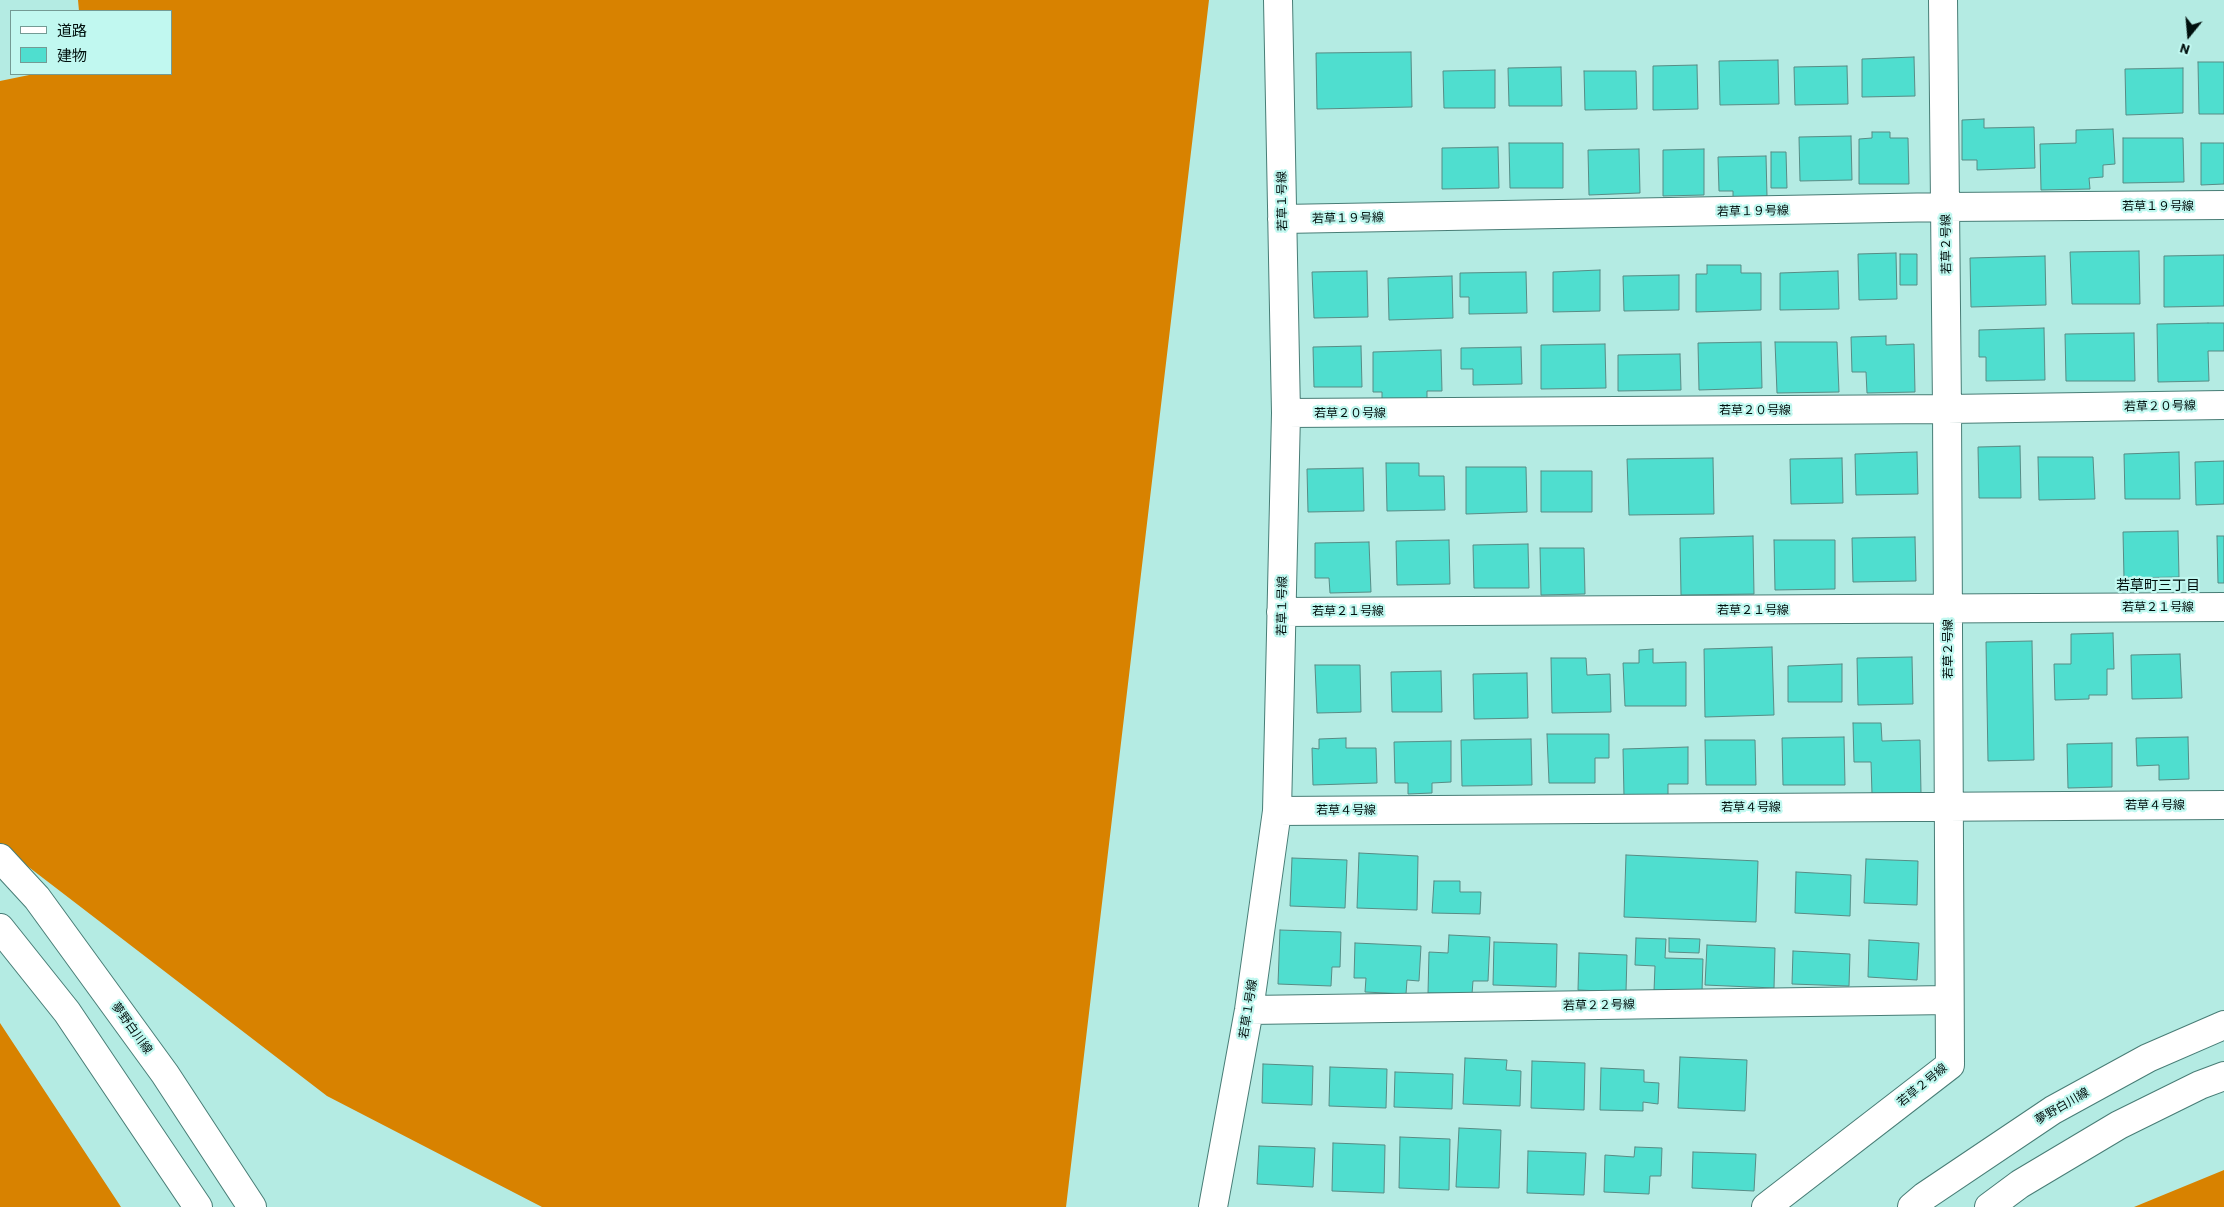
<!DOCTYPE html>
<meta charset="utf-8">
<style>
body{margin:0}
#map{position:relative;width:2224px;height:1207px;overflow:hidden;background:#b4ebe3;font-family:Barlow,"Noto Sans JP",sans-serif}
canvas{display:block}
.legend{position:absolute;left:10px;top:10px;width:162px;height:65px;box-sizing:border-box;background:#c1f8f0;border:1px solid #749b95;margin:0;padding:6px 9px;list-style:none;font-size:15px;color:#000f0d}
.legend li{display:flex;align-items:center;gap:10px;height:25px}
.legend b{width:25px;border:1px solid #749b95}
.north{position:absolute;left:2164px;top:10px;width:50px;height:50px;-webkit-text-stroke:4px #c1f8f0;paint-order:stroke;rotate:197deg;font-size:14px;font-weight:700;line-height:20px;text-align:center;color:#000f0d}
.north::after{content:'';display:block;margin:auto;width:18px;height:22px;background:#000f0d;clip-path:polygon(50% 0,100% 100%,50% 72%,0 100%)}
</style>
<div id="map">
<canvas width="2224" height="1207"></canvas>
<ul class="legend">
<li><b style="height:6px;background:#fff"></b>道路</li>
<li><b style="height:14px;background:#4fdecf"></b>建物</li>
</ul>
<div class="north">N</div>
</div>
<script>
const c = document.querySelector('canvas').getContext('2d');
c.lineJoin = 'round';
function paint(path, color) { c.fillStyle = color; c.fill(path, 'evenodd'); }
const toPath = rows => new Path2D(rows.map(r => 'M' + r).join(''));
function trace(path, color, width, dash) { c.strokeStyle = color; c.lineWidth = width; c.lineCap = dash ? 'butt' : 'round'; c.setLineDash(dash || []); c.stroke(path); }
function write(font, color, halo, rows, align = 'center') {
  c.font = font + ' Barlow,"Noto Sans JP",sans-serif'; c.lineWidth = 4.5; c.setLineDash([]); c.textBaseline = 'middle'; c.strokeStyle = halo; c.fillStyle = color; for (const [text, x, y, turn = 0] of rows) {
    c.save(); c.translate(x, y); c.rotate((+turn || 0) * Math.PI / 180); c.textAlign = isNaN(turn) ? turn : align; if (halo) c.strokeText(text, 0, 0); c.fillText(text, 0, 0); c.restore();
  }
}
paint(toPath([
 [78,0,1209,0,1066,1207,542,1207,327,1096,0,845,0,81,34,74,171,74,171,11,79,11],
 [0,1023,121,1207,0,1207],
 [2224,1170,2224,1207,2134,1207]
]), '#d88200');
const building = toPath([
 [1411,52,1412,107,1317,109,1316,53,1411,52],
 [1914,57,1915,96,1862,97,1862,59,1914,57],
 [1778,60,1779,104,1720,105,1719,61,1778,60],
 [2198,62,2224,62,2224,114,2199,114,2198,62],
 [1697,65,1698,109,1653,110,1653,66,1697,65],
 [1847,66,1848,104,1795,105,1794,67,1847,66],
 [1561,67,1562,106,1509,106,1508,68,1561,67],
 [2183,68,2183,113,2126,115,2125,69,2183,68],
 [1495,70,1495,108,1444,108,1443,71,1495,70],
 [1584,71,1636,71,1637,109,1585,110,1584,71],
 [1984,119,1984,128,2034,127,2035,168,1977,170,1977,160,1962,160,1962,120,1984,119],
 [2113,129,2115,164,2103,165,2103,177,2089,178,2090,189,2041,190,2040,144,2076,143,2076,130,2113,129],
 [1872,132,1890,132,1890,138,1908,138,1909,184,1859,184,1859,139,1872,138,1872,132],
 [1851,136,1852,180,1800,181,1799,137,1851,136],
 [2123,138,2183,138,2184,182,2123,183,2123,138],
 [1509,143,1563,143,1563,188,1510,188,1509,143],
 [2201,143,2224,143,2224,184,2201,185,2201,143],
 [1498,147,1499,188,1442,189,1442,148,1498,147],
 [1639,149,1640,193,1589,195,1588,150,1639,149],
 [1704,149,1704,195,1663,196,1663,150,1704,149],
 [1771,152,1786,152,1787,188,1771,188,1771,152],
 [1766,156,1767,196,1733,197,1733,191,1719,191,1718,157,1766,156],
 [2139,251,2140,304,2072,304,2070,252,2139,251],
 [1896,253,1897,299,1859,300,1858,254,1896,253],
 [1900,254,1917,254,1917,285,1900,285,1900,254],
 [2224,255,2224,306,2164,307,2164,256,2224,255],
 [2045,256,2046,305,1971,307,1970,258,2045,256],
 [1707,265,1741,265,1741,273,1761,273,1761,310,1696,312,1696,274,1707,274,1707,265],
 [1600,270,1600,311,1553,312,1553,272,1600,270],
 [1367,271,1368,317,1314,318,1312,272,1367,271],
 [1838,271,1839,309,1780,310,1780,273,1838,271],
 [1526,272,1527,313,1469,314,1469,297,1460,297,1460,273,1526,272],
 [1679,275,1679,310,1624,311,1623,276,1679,275],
 [1452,276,1453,318,1389,320,1388,278,1452,276],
 [2208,323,2224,323,2224,351,2208,351,2209,381,2158,382,2157,324,2208,323],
 [2044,328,2045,380,1986,381,1986,357,1979,357,1979,330,2044,328],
 [2134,333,2135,381,2066,381,2065,334,2134,333],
 [1886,336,1886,345,1914,344,1915,392,1867,393,1866,372,1852,372,1851,337,1886,336],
 [1761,342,1762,388,1699,390,1698,343,1761,342],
 [1775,342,1837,342,1839,392,1777,393,1775,342],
 [1605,344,1606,388,1541,389,1541,345,1605,344],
 [1361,346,1362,387,1314,387,1313,347,1361,346],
 [1521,347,1522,384,1473,385,1473,369,1461,369,1461,348,1521,347],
 [1441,350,1442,391,1427,391,1427,402,1382,403,1382,392,1373,392,1373,352,1441,350],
 [1680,354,1681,390,1618,391,1618,355,1680,354],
 [2020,446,2021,498,1979,498,1978,447,2020,446],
 [1917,452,1918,494,1856,495,1855,454,1917,452],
 [2179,452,2180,499,2125,499,2124,454,2179,452],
 [2038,457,2093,457,2095,499,2039,500,2038,457],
 [1713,458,1714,514,1629,515,1627,459,1713,458],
 [1842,458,1843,503,1791,504,1790,459,1842,458],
 [2224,461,2224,504,2196,505,2195,462,2224,461],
 [1386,463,1419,463,1419,476,1444,476,1445,510,1387,511,1386,463],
 [1466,467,1526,467,1527,512,1466,514,1466,467],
 [1363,468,1364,511,1308,512,1307,469,1363,468],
 [1541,471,1592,471,1592,512,1541,512,1541,471],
 [2178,531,2179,577,2124,578,2123,532,2178,531],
 [1753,536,1754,594,1681,595,1680,538,1753,536],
 [2217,536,2224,536,2224,583,2218,583,2217,536],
 [1915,537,1916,581,1853,582,1852,538,1915,537],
 [1449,540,1450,584,1397,585,1396,541,1449,540],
 [1774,540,1835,540,1835,589,1775,590,1774,540],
 [1369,542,1371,592,1330,593,1329,578,1315,578,1315,543,1369,542],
 [1528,544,1529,588,1474,588,1473,545,1528,544],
 [1540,548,1584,548,1585,594,1541,595,1540,548],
 [2113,633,2114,669,2107,669,2107,695,2089,695,2089,699,2055,700,2054,664,2071,664,2071,634,2113,633],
 [2032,641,2034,760,1988,761,1986,642,2032,641],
 [1772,647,1774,715,1705,717,1704,649,1772,647],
 [1653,649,1653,663,1686,662,1686,706,1625,706,1623,663,1639,663,1639,650,1653,649],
 [2180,654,2182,698,2132,699,2131,655,2180,654],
 [1912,657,1913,704,1858,705,1857,658,1912,657],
 [1551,658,1586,658,1587,675,1610,674,1611,712,1552,713,1551,658],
 [1842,664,1842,702,1788,702,1788,666,1842,664],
 [1315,665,1360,665,1361,712,1317,713,1315,665],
 [1441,671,1442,712,1392,712,1391,672,1441,671],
 [1527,673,1528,718,1474,719,1473,674,1527,673],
 [1853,723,1881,723,1882,741,1920,740,1921,793,1872,794,1871,762,1854,762,1853,723],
 [1547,734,1609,734,1609,758,1595,758,1595,783,1549,783,1547,734],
 [1844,737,1845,785,1783,785,1782,738,1844,737],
 [2188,737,2189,779,2159,780,2159,765,2137,766,2136,738,2188,737],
 [1346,738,1346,748,1376,748,1377,783,1313,785,1312,748,1319,749,1319,739,1346,738],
 [1531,739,1532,785,1462,786,1461,740,1531,739],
 [1705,740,1755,740,1756,785,1706,785,1705,740],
 [1451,741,1451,782,1432,783,1432,793,1408,794,1408,783,1395,783,1394,742,1451,741],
 [2112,743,2112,787,2068,788,2067,744,2112,743],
 [1688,747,1688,784,1668,784,1668,796,1624,797,1623,749,1688,747],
 [1359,853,1418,856,1417,910,1357,908,1359,853],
 [1626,855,1758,861,1756,922,1624,917,1626,855],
 [1292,858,1347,860,1345,908,1290,906,1292,858],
 [1866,859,1918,861,1917,905,1864,903,1866,859],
 [1796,872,1851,875,1850,916,1795,913,1796,872],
 [1434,881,1460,881,1460,892,1481,892,1480,914,1432,913,1434,881],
 [1280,930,1341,932,1340,967,1332,967,1331,986,1278,984,1280,930],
 [1449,935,1490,937,1488,981,1473,981,1472,994,1428,993,1429,952,1448,953,1449,935],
 [1636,938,1666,939,1665,958,1703,959,1702,992,1654,991,1655,966,1635,965,1636,938],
 [1669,938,1700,939,1699,953,1669,952,1669,938],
 [1869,940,1919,943,1917,980,1868,977,1869,940],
 [1494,942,1557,944,1556,987,1493,985,1494,942],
 [1355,943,1421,946,1419,981,1407,980,1406,994,1365,992,1366,978,1354,978,1355,943],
 [1707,945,1775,948,1774,988,1705,985,1707,945],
 [1793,951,1850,954,1849,986,1792,984,1793,951],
 [1579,953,1627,955,1626,992,1578,990,1579,953],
 [1680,1057,1747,1060,1745,1111,1678,1108,1680,1057],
 [1465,1058,1507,1060,1506,1070,1521,1071,1520,1106,1463,1104,1465,1058],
 [1532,1061,1585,1063,1584,1110,1531,1108,1532,1061],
 [1263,1064,1313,1066,1312,1105,1262,1103,1263,1064],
 [1330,1067,1387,1069,1386,1108,1329,1106,1330,1067],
 [1601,1068,1644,1070,1644,1082,1659,1083,1658,1104,1643,1102,1643,1111,1600,1110,1601,1068],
 [1395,1072,1453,1074,1452,1109,1394,1107,1395,1072],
 [1459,1128,1501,1130,1499,1188,1456,1187,1459,1128],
 [1400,1137,1450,1139,1449,1190,1399,1188,1400,1137],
 [1333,1143,1385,1145,1384,1193,1332,1191,1333,1143],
 [1259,1146,1315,1148,1313,1187,1257,1184,1259,1146],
 [1635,1147,1662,1148,1661,1176,1650,1176,1649,1194,1604,1192,1605,1155,1634,1157,1635,1147],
 [1528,1151,1586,1153,1584,1195,1527,1193,1528,1151],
 [1693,1152,1756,1154,1754,1191,1692,1188,1693,1152]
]);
paint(building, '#4fdecf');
trace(building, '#578c85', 1);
const minor = toPath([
 [1282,219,1945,207,2224,205],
 [1286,413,1947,409,2224,405],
 [1281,612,2224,607],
 [1277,811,2224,805],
 [0,858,37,898,165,1074,252,1207],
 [0,928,67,1012,198,1207],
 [1249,1010,1949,1000],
 [1213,1207,1249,1010,1277,811,1286,413,1278,0],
 [1766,1207,1950,1065,1947,409,1943,0],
 [1912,1207,1925,1196,2053,1110,2148,1058,2224,1025],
 [1989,1207,2020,1184,2119,1125,2200,1085,2224,1076]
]);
trace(minor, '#487d76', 30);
trace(minor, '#fff', 28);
write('12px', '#000f0d', '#c1f8f0', [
 ["若草１号線",1282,201,-91],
 ["若草１９号線",2158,206],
 ["若草１９号線",1753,211,-1],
 ["若草１９号線",1348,218,-1],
 ["若草２号線",1946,244,-91],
 ["若草２０号線",2160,406,-1],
 ["若草２０号線",1755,410],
 ["若草２０号線",1350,413],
 ["若草１号線",1282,606,-89],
 ["若草２１号線",2158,607],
 ["若草２１号線",1753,610],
 ["若草２１号線",1348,611],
 ["若草２号線",1948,649,-90],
 ["若草４号線",2155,805],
 ["若草４号線",1751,807],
 ["若草４号線",1346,810],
 ["若草２２号線",1599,1005,-1],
 ["若草１号線",1248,1009,-81],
 ["夢野白川線",132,1028,54],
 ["若草２号線",1922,1085,-39],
 ["夢野白川線",2062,1106,-30]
]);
write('14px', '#000f0d', '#c1f8f0', [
 ["若草町三丁目",2158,585]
]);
</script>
